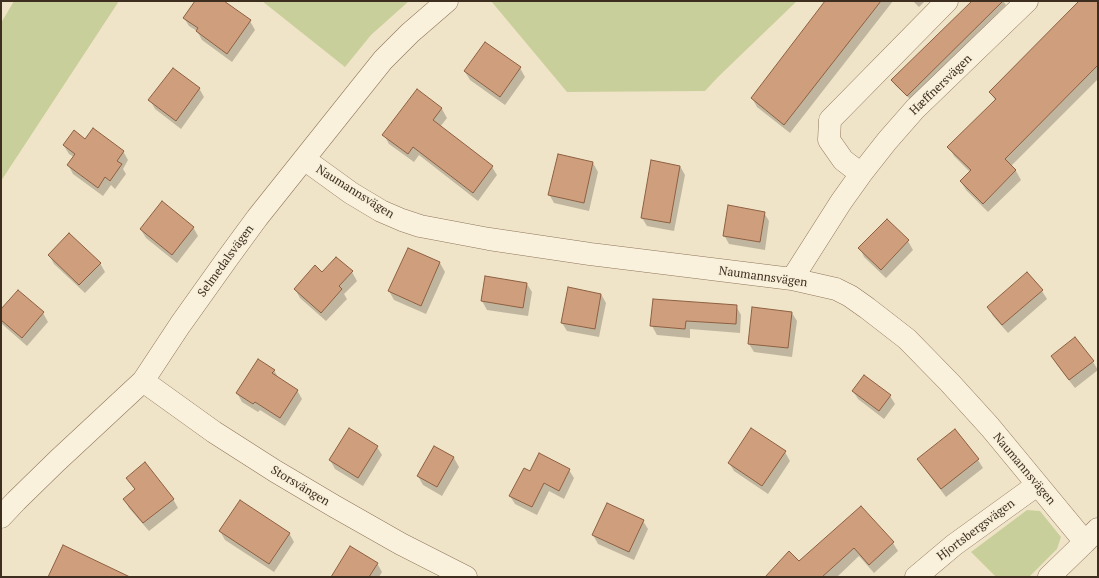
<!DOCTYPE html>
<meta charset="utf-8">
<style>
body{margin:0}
#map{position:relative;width:1099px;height:578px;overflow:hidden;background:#f0e4c8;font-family:"PT Serif",serif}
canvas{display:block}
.frame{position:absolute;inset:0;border:2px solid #3d2e20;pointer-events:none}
</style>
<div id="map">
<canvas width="1099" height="578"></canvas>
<div class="frame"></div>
</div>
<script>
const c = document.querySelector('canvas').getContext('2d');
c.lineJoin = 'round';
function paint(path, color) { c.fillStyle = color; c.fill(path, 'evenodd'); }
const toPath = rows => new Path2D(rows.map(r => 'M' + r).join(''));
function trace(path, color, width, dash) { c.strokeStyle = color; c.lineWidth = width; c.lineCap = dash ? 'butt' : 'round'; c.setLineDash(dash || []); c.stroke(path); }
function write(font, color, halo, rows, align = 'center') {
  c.font = font + ' "PT Serif",serif'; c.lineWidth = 3; c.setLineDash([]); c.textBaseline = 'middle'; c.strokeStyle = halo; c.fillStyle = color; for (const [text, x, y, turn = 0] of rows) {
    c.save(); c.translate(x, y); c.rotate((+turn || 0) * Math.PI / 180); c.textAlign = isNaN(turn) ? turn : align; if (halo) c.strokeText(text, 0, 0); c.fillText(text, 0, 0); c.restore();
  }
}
paint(toPath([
 [14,1,119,1,1,181,1,23],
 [262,1,409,1,371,35,345,67],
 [491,1,797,1,718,77,705,91,567,92],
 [1027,510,1040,511,1061,537,1057,549,1029,577,996,577,971,552]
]), '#c9cf9b');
paint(toPath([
 [196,1,222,1,250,21,255,30,232,62,202,40,197,31,189,26,184,18],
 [826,1,893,1,790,133,757,107,752,98],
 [913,1,925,1,919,7],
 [974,1,1003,1,1006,5,910,99,895,85,893,80],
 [1081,1,1098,1,1098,79,1011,166,1016,171,1021,180,988,212,966,190,961,182,970,172,954,156,949,147,995,100,990,92],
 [520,68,525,77,505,105,470,80,465,72],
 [199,88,204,97,181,129,155,109,150,100],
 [417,91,442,109,447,118,440,127,492,167,497,175,478,201,419,155,414,162,389,144,384,135],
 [86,140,123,151,128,160,123,169,126,174,115,189,111,185,103,196,73,174,68,165,74,157,69,154,64,146],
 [593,163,598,172,589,211,554,203,549,194],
 [680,166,685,175,674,231,647,226,642,218],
 [764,213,769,221,765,250,729,244,724,235],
 [887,220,908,241,913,250,886,278,864,257,860,248],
 [193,227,198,236,177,263,146,238,141,230],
 [409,249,440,263,445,272,426,314,394,300,389,291],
 [49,255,100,263,105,272,85,293,54,264],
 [352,272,357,281,344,294,347,299,326,321,300,298,295,289,322,273],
 [527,284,532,292,528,316,487,310,482,301],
 [1042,291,1047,299,1008,333,993,316,988,307],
 [601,294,606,303,599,337,567,331,562,323],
 [654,300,736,306,741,315,740,333,690,329,690,338,657,335,652,326],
 [1,311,43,313,48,322,27,346,2,324,1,322],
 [792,313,797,321,792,357,754,352,749,344],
 [1075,339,1093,362,1098,370,1075,388,1057,365,1052,357],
 [274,370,279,379,297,390,302,399,285,426,260,410,258,412,242,402,237,393],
 [853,391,890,396,895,404,884,419,858,399],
 [752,429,785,452,790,461,768,494,734,471,729,463],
 [377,447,382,455,363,486,335,469,330,460],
 [454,458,459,467,442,496,423,485,418,476],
 [919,460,978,460,983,468,946,497,924,468],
 [569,470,574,478,564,499,549,491,537,515,515,504,510,496,530,472],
 [127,478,173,499,178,508,149,531,129,508,124,499,135,490],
 [861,507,893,543,898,551,874,573,859,556,837,577,766,577,799,562],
 [643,521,648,529,634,560,598,544,593,535],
 [220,531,289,533,294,542,274,572,225,540],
 [377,563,382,572,379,577,339,577]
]), '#0003');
const building = toPath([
 [195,1,224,1,251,20,227,54,196,31,198,28,183,18,195,1],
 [825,1,881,1,784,125,751,98,825,1],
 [972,1,1003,1,907,96,891,80,972,1],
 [1079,1,1098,1,1098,65,1005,159,1016,170,983,204,960,181,971,170,947,147,996,99,989,92,1079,1],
 [485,42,521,67,500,97,464,71,485,42],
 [173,68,200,88,176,121,148,100,173,68],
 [417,89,442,108,433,120,493,166,473,193,413,147,408,154,382,135,417,89],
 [93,128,124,151,117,161,122,164,110,181,105,177,98,188,67,165,75,154,63,145,74,130,85,139,93,128],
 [558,154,593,162,584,203,548,195,558,154],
 [651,160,680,166,670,223,641,218,651,160],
 [162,201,194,227,172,255,140,229,162,201],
 [728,205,765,212,760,242,723,236,728,205],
 [887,219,909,240,881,270,858,248,887,219],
 [69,233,101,263,79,285,48,255,69,233],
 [408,248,440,262,421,306,388,291,408,248],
 [336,257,353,271,339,286,342,289,321,313,294,289,315,265,322,272,336,257],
 [1027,272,1043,290,1002,325,987,307,1027,272],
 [485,276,527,283,523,308,481,301,485,276],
 [568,287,601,294,595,329,561,323,568,287],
 [18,290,44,312,22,338,1,320,1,309,18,290],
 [653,299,737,305,736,324,686,321,685,329,650,326,653,299],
 [752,307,792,312,788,348,748,344,752,307],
 [1075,337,1094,361,1069,380,1051,356,1075,337],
 [258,359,275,370,272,373,298,390,280,418,255,402,253,404,236,393,258,359],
 [864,375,891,395,879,411,852,391,864,375],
 [349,428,378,446,358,478,329,460,349,428],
 [751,428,786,451,762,486,728,463,751,428],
 [955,429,979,459,941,489,917,459,955,429],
 [434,446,454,457,437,487,417,476,434,446],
 [539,453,570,469,559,491,544,483,532,507,509,496,524,468,530,471,539,453],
 [145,462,174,499,143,523,123,499,135,489,126,478,145,462],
 [240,500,290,533,269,564,219,531,240,500],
 [607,503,644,520,629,552,592,535,607,503],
 [861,506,894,542,869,565,854,548,822,577,765,577,789,551,799,561,861,506],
 [63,545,130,577,48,577,63,545],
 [350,546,378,563,369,577,331,577,350,546]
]);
paint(building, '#cf9f7d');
trace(building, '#8d5f41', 1);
const street = toPath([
 [304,159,351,193,381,211,402,220,420,226,489,239,590,254,792,279,836,289,850,296,867,308,907,339,950,383,990,427,1085,542,1049,577],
 [861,174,843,160,829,140,830,120,947,1],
 [792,279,841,202,861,174,887,141,915,109,1027,1],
 [143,381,214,432,275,471,334,506,401,544,466,577],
 [1,517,16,501,57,461,143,381,180,325,227,259,257,218,359,90,383,60,410,33,447,1],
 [1085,542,1098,529],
 [916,577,954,545,1037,485]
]);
trace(street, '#8d765c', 23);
trace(street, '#faf1dc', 22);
write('12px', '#3d2e20', '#f7eed8', [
 ["Hæffnersvägen",941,85,-44],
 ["Naumannsvägen",355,192,32],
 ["Selmedalsvägen",226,261,-54],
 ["Naumannsvägen",763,277,8],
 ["Naumannsvägen",1024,469,50],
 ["Storsvängen",300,486,31],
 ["Hjortsbergsvägen",976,530,-37]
]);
</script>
